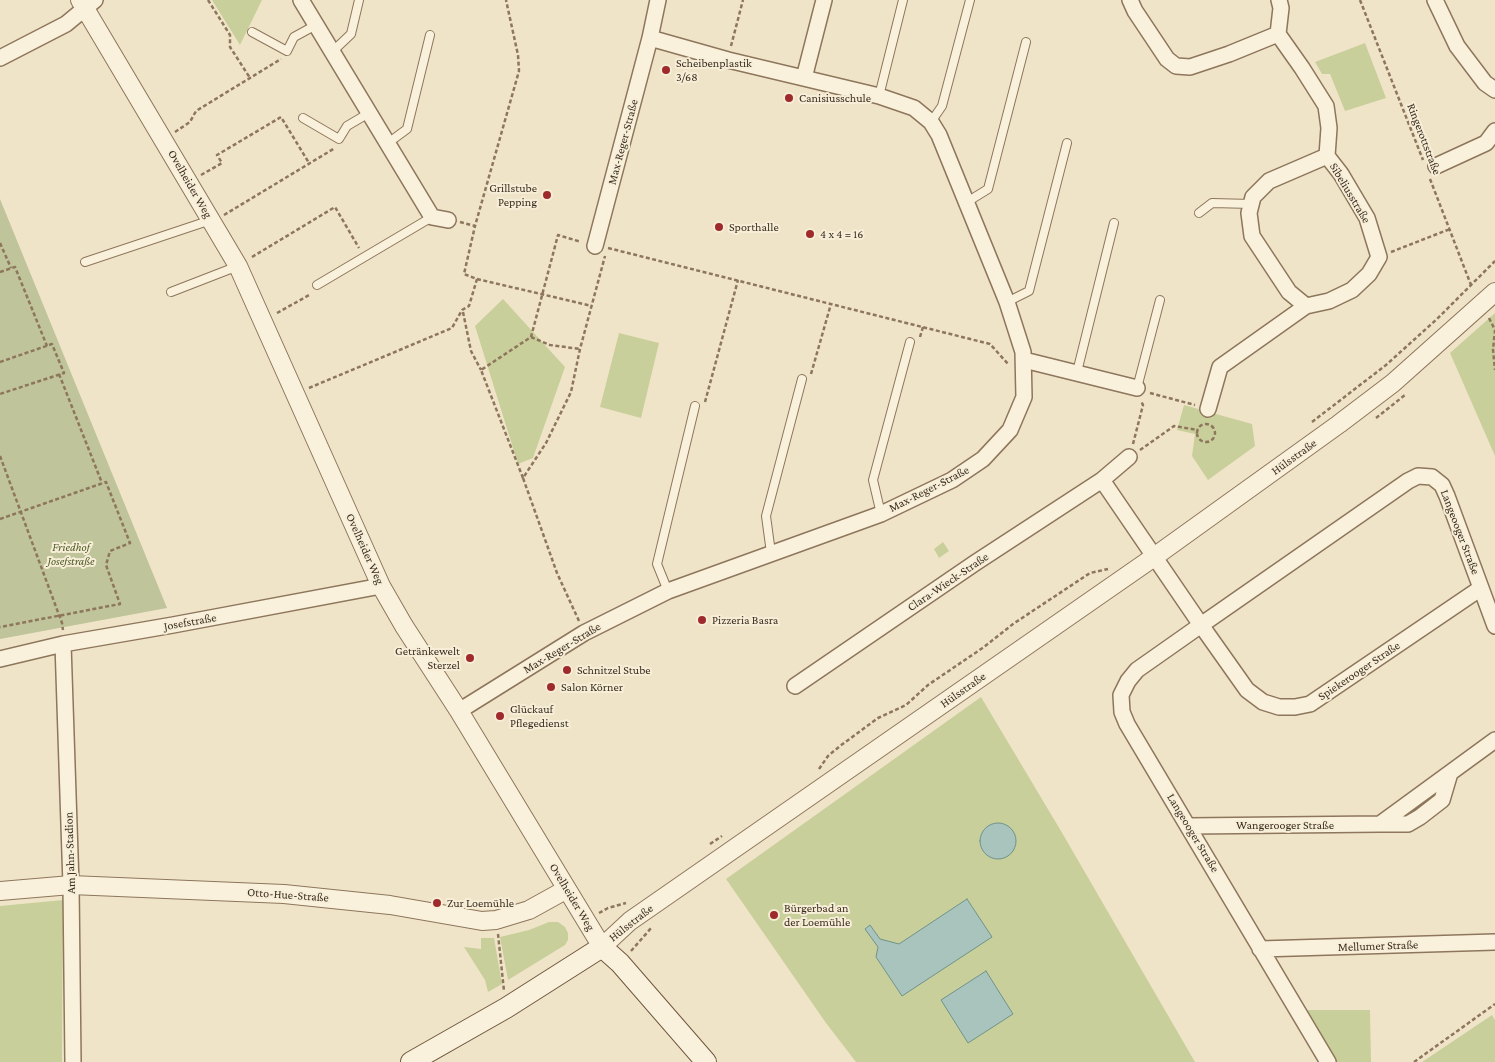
<!DOCTYPE html>
<meta charset="utf-8">
<style>
body{margin:0}
canvas{display:block;background:#f0e4c8}
</style>
<canvas width="1495" height="1062"></canvas>
<script>
const c = document.querySelector('canvas').getContext('2d');
c.lineJoin = 'round';
function paint(path, color) { c.fillStyle = color; c.fill(path, 'evenodd'); }
const toPath = rows => new Path2D(rows.map(r => 'M' + r).join(''));
function trace(path, color, width, dash) { c.strokeStyle = color; c.lineWidth = width; c.lineCap = dash ? 'butt' : 'round'; c.setLineDash(dash || []); c.stroke(path); }
function write(font, color, halo, rows, align = 'center') {
  c.font = font + ' "Crimson Pro",serif'; c.lineWidth = 4; c.setLineDash([]); c.textBaseline = 'middle'; c.strokeStyle = halo; c.fillStyle = color; for (const [text, x, y, turn = 0] of rows) {
    c.save(); c.translate(x, y); c.rotate((+turn || 0) * Math.PI / 180); c.textAlign = isNaN(turn) ? turn : align; if (halo) c.strokeText(text, 0, 0); c.fillText(text, 0, 0); c.restore();
  }
}
paint(toPath([
 [212,0,262,0,240,45],
 [1365,43,1386,98,1345,111,1330,74,1322,74,1315,62],
 [503,299,565,367,533,458,518,464,475,326],
 [1495,313,1495,456,1450,353],
 [619,333,659,343,641,418,600,407],
 [1184,405,1252,424,1255,446,1208,480,1192,456,1195,434,1177,430],
 [943,542,949,551,939,558,934,549],
 [981,697,1061,831,1195,1062,856,1062,826,1023,726,879],
 [63,900,62,1062,0,1062,0,906],
 [549,922,558,922,565,927,568,933,568,940,565,945,508,980,500,937,529,930],
 [481,938,494,938,502,984,488,992,485,980,464,947,481,949],
 [1305,1010,1370,1010,1371,1062,1335,1062],
 [1492,1015,1495,1020,1495,1062,1422,1062]
]), '#c9cf9b');
paint(toPath([
 [0,199,167,608,0,639]
]), '#bfc49a');
const water = toPath([
 '980 841a18 18 0 1 1 36 0a18 18 0 1 1-36 0Z',
 [967,899,992,937,902,996,876,957,878,947,865,929,870,925,880,939,899,944,967,899],
 [986,971,1013,1014,968,1043,941,1000,986,971]
]);
paint(water, '#a9c4bc');
trace(water, '#6f938a', 1);
const service = toPath([
 [252,32,287,51,294,37,316,25],
 [332,52,351,34,359,0],
 [879,96,903,0],
 [303,118,339,139,347,126,369,113],
 [931,122,942,106,970,0],
 [388,143,407,129,430,35],
 [967,202,988,189,1026,42],
 [1199,213,1212,203,1252,204],
 [85,262,211,220],
 [317,285,432,217],
 [171,292,238,266],
 [1007,302,1029,291,1067,143],
 [1077,372,1114,223],
 [1137,388,1160,300],
 [881,514,873,480,910,342],
 [771,553,766,516,802,379],
 [668,591,657,564,695,406]
]);
const minor = toPath([
 [301,0,432,217,448,220],
 [1130,0,1135,11,1167,59,1176,66,1190,67,1229,54,1278,34],
 [1279,0,1281,8,1278,34,1302,68,1326,106,1329,128,1327,156,1341,174,1367,218,1379,257,1369,274,1352,290,1329,301,1306,306,1289,292,1252,236,1249,213,1253,197,1269,181,1327,156],
 [1435,0,1457,46,1485,83,1495,90],
 [0,58,66,24,95,0],
 [804,78,824,0],
 [1436,166,1486,143,1495,131],
 [595,246,650,38,658,0],
 [1024,360,1137,388],
 [1208,409,1220,367,1306,306],
 [1129,457,1102,480,1201,625,1408,481,1418,476,1432,477,1442,485,1447,496,1495,626],
 [63,644,71,885,73,1062],
 [0,659,63,644,173,625,381,586],
 [795,686,975,563,1102,480],
 [459,711,584,633,668,591,881,514,952,480,983,459,1010,430,1024,397,1023,352,1007,302,939,135,931,122,914,108,879,96,728,60,650,38],
 [1380,824,1408,824,1420,817,1442,800,1450,773],
 [1189,826,1380,824,1495,740],
 [1260,949,1495,942],
 [1328,1062,1127,724,1122,712,1121,695,1128,681,1137,670,1201,625,1247,690,1263,702,1279,707,1295,707,1310,704,1481,588]
]);
const tertiary = toPath([
 [80,0,238,266,381,586,404,626,459,711,602,947,630,921,1154,557,1339,424,1393,383,1495,292],
 [0,891,71,885,284,894,390,905,482,921,496,920,529,910,567,889]
]);
const secondary = toPath([
 [411,1062,506,1008,602,947,620,963,706,1062]
]);
trace(service, '#8d765c', 10);
trace(minor, '#8d765c', 18);
trace(tertiary, '#8d765c', 20);
trace(secondary, '#6f573f', 22);
trace(toPath([
 [208,0,230,35,230,47,250,78],
 [1360,0,1423,160],
 [731,46,743,0],
 [175,132,190,122,196,111,281,59],
 [201,175,222,163,217,155,281,117,309,163],
 [1430,179,1471,285],
 [224,215,335,148],
 [460,222,475,226,519,71,518,55,506,0],
 [0,243,11,268],
 [608,248,990,344,1009,365],
 [1391,252,1450,229],
 [252,257,335,207,359,248],
 [0,272,15,267,47,346],
 [477,279,592,306],
 [463,312,471,351,481,370],
 [277,313,311,294],
 [1489,318,1495,330,1493,350,1495,370],
 [531,337,550,345,580,349],
 [920,337,923,327],
 [0,362,52,344,64,373,0,394],
 [59,374,102,483],
 [811,374,831,304],
 [309,388,452,328,462,310,469,306,477,279,464,274,475,226],
 [1150,393,1195,405],
 [705,402,738,280],
 [1376,418,1405,395],
 [1312,422,1386,365,1437,319,1495,261],
 '1197 433a9 9 0 1 1 18 0a9 9 0 1 1-18 0Z',
 [1133,444,1143,405,1141,401],
 [1140,450,1174,426,1198,430],
 [0,456,62,623,63,630],
 [523,478,481,370,531,337,558,235,581,242],
 [0,519,106,482,130,543,110,551,106,565,120,604,0,627],
 [579,621,557,573,523,478,546,443,571,392,580,349,605,256],
 [819,769,828,756,840,746,878,718,906,705,928,685,984,647,1013,624,1090,573,1108,569],
 [710,844,722,836],
 [599,913,608,908,626,903],
 [498,934,504,991],
 [631,951,652,927],
 [1414,1062,1495,1004]
]), '#8d765c', 2.5, [4, 2.5]);
trace(service, '#faf1dc', 8);
trace(minor, '#faf1dc', 15);
trace(tertiary, '#faf1dc', 18);
trace(secondary, '#faf1dc', 20);
for (const [x, y, r, color] of [
 [666,70,5,"#9e2a2b"],
 [789,98,5,"#9e2a2b"],
 [547,195,5,"#9e2a2b"],
 [719,227,5,"#9e2a2b"],
 [810,234,5,"#9e2a2b"],
 [702,620,5,"#9e2a2b"],
 [470,658,5,"#9e2a2b"],
 [567,670,5,"#9e2a2b"],
 [551,687,5,"#9e2a2b"],
 [500,716,5,"#9e2a2b"],
 [437,903,5,"#9e2a2b"],
 [774,915,5,"#9e2a2b"]
]) { const dot = new Path2D(); dot.arc(x, y, r, 0, 2 * Math.PI); c.fillStyle = color; c.fill(dot); trace(dot, '#f7eed8', 2); }
write('12px', '#3d2e20', '#f7eed8', [
 ["Scheibenplastik",676,63],
 ["3/68",676,77],
 ["Canisiusschule",799,98],
 ["Grillstube",537,188,"right"],
 ["Pepping",537,202,"right"],
 ["Sporthalle",729,227],
 ["4 x 4 = 16",820,234],
 ["Pizzeria Basra",712,620],
 ["Getränkewelt",460,651,"right"],
 ["Sterzel",460,665,"right"],
 ["Schnitzel Stube",577,670],
 ["Salon Körner",561,687],
 ["Glückauf",510,709],
 ["Pflegedienst",510,723],
 ["Zur Loemühle",447,903],
 ["Bürgerbad an",784,908],
 ["der Loemühle",784,922]
], 'left');
write('12px', '#3d2e20', '#f7eed8', [
 ["Ringerottstraße",1424,139,69],
 ["Max-Reger-Straße",623,142,-75],
 ["Ovelheider Weg",190,184,60],
 ["Sibeliusstraße",1350,193,59],
 ["Hülsstraße",1294,457,-36],
 ["Max-Reger-Straße",929,489,-27],
 ["Langeooger Straße",1460,532,69],
 ["Ovelheider Weg",365,549,66],
 ["Clara-Wieck-Straße",948,582,-34],
 ["Josefstraße",190,622,-10],
 ["Max-Reger-Straße",562,648,-31],
 ["Spiekerooger Straße",1359,671,-34],
 ["Hülsstraße",963,690,-35],
 ["Wangerooger Straße",1285,825],
 ["Langeooger Straße",1193,833,59],
 ["Am Jahn-Stadion",70,853,-92],
 ["Otto-Hue-Straße",288,895,4],
 ["Ovelheider Weg",572,897,59],
 ["Hülsstraße",631,923,-38],
 ["Mellumer Straße",1378,946,-2]
]);
write('italic 12px', '#4d5a26', '#f7eed8', [
 ["Friedhof",71,547],
 ["Josefstraße",71,561]
]);
</script>
